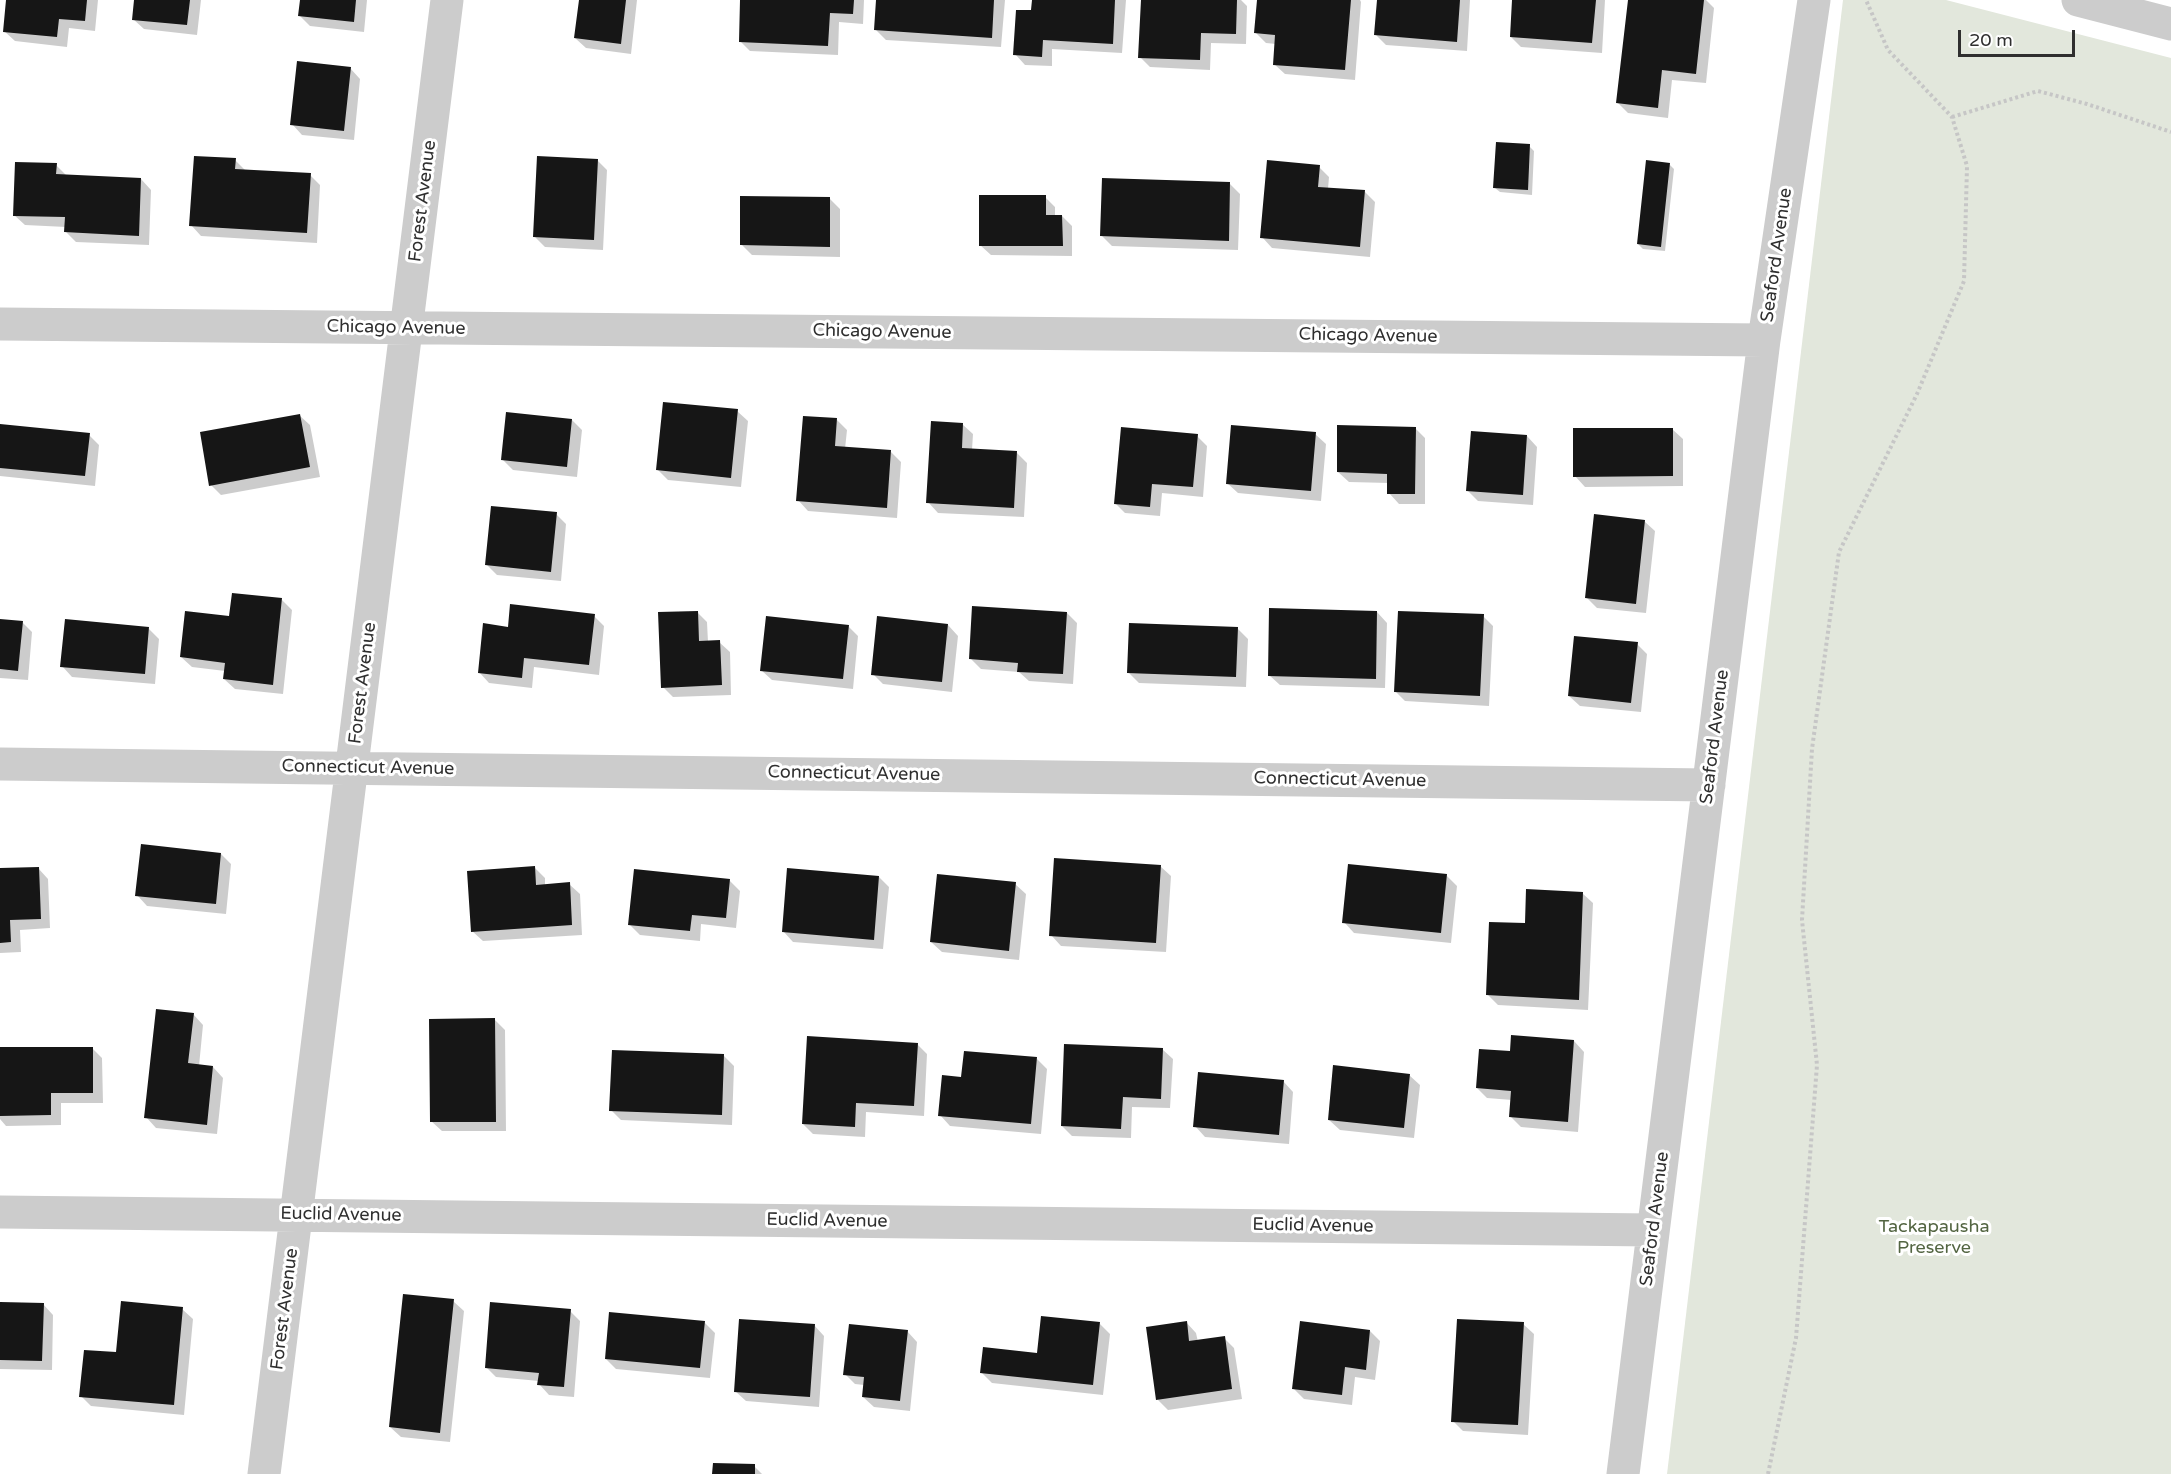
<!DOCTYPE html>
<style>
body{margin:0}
#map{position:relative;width:2171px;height:1474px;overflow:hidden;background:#fff;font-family:"Varela Round",sans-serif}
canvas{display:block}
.scale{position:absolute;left:1958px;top:30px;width:117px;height:27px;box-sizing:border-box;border:3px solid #2f2f2f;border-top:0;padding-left:8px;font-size:18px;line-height:21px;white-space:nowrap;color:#2f2f2f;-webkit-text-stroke:4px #fff;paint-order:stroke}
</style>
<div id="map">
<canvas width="2171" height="1474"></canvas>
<div class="scale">20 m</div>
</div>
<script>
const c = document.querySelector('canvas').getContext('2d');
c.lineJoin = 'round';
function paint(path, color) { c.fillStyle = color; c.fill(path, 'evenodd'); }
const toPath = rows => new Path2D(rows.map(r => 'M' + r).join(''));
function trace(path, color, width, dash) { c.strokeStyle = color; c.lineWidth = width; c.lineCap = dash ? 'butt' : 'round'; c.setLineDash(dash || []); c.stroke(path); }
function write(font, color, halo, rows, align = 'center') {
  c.font = font + ' "Varela Round",sans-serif'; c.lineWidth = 6; c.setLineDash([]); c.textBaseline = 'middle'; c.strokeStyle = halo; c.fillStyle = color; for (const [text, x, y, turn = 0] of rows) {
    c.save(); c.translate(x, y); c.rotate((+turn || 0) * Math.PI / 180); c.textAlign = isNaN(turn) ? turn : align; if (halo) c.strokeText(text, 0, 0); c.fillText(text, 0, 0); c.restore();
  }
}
paint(toPath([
 [1843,0,1946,0,2171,58,2171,1474,1667,1474]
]), '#e2e7dc');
paint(toPath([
 [8,0,98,0,95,31,69,28,67,47,15,41,4,31],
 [135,0,201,0,197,35,144,29,133,19],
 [302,0,367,0,364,32,310,26,300,16],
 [580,0,637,0,631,54,586,48,575,38],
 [742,0,864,0,863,24,839,22,838,55,750,51,740,41],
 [877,0,1005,0,1001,47,886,40,875,29],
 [1033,0,1126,0,1122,53,1052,49,1052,66,1025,65,1015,54,1033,12],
 [1142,0,1241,0,1247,6,1246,44,1211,43,1210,70,1150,67,1140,57],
 [1259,0,1360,0,1361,2,1355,80,1285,74,1274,64,1276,44,1266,43,1256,33],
 [1378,0,1470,0,1467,51,1386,45,1376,35],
 [1514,0,1605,0,1602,53,1521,47,1511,37],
 [1630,0,1706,0,1714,8,1706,83,1672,80,1668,118,1628,113,1618,103],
 [350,68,360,79,354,140,302,135,292,124],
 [1529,146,1534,151,1532,195,1500,192,1495,188],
 [235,160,246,171,310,175,320,185,317,243,201,236,191,225],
 [597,160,607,170,603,250,545,247,535,237],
 [1669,164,1674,169,1665,251,1643,249,1638,244],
 [56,165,66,175,141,179,151,190,149,245,76,242,66,232,66,227,25,225,14,215],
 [1319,167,1329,177,1328,189,1365,192,1375,202,1370,257,1272,248,1262,237],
 [1230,184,1240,194,1238,250,1112,246,1102,236],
 [1045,197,1055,207,1055,216,1062,216,1072,226,1072,256,991,255,980,245],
 [830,199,840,209,840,257,752,255,742,245],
 [737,411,748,421,741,487,668,480,657,469],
 [299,415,310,425,320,477,221,495,211,485],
 [836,419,847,430,845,449,891,452,901,462,897,518,808,511,798,500],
 [572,420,582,430,577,477,513,470,503,460],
 [962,424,973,434,972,450,1017,453,1027,463,1024,517,938,513,928,502],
 [0,425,89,435,99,445,95,486,0,476],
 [1415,428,1425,438,1425,504,1399,504,1389,493,1389,483,1349,482,1338,472],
 [1672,429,1683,439,1683,486,1585,487,1575,476],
 [1315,434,1326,444,1321,501,1238,493,1227,483],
 [1197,436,1207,446,1203,497,1162,493,1160,516,1125,513,1115,503],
 [1527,436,1537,447,1533,505,1478,501,1468,491],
 [556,514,566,524,561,581,497,575,487,565],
 [1644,521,1655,531,1646,613,1597,608,1587,598],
 [282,600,292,610,283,694,235,689,224,679,225,671,192,667,181,657,231,618],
 [697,612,707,622,708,642,719,642,730,652,731,695,673,697,663,687],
 [1377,612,1387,623,1385,688,1280,685,1269,675],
 [1067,613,1077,623,1073,684,1029,681,1019,672,981,669,971,659],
 [594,616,604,626,599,675,534,667,532,688,489,683,479,672,509,628],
 [1483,616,1493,626,1489,706,1405,701,1395,691],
 [0,620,22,622,32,632,28,680,0,678],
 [948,625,958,636,952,692,883,684,873,674],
 [848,626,858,636,853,689,772,680,761,670],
 [1237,628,1248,639,1246,687,1139,683,1129,673],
 [149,629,159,639,155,684,72,677,62,666],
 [1637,644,1647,654,1641,712,1580,706,1569,696],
 [221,854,231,864,226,914,147,906,137,895],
 [1160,866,1171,876,1166,952,1061,946,1051,935],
 [38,868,48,879,50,928,20,930,21,952,0,953,0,870],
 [535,868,545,878,545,885,569,884,580,894,582,935,483,941,472,931],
 [1446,875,1457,886,1451,943,1354,933,1344,922],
 [879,877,889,887,883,949,793,942,783,931],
 [729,880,740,891,736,928,701,924,700,941,640,935,629,924],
 [1015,884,1026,894,1019,960,942,952,931,942],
 [1582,893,1593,903,1588,1010,1498,1005,1488,995,1527,925],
 [193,1014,203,1025,199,1066,213,1067,223,1078,217,1134,156,1128,146,1117],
 [494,1019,505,1030,506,1131,442,1131,431,1121],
 [1574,1041,1584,1052,1578,1132,1521,1127,1511,1117,1512,1100,1487,1098,1477,1088,1511,1053],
 [917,1044,927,1054,924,1116,866,1112,865,1137,813,1134,803,1124],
 [92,1048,102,1058,103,1103,61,1103,61,1125,6,1126,0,1119,0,1049],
 [1162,1049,1173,1059,1170,1108,1132,1107,1131,1138,1072,1136,1062,1126],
 [724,1056,734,1066,732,1125,621,1120,611,1110],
 [1037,1059,1047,1069,1041,1134,950,1126,940,1115],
 [1409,1075,1420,1085,1414,1138,1340,1130,1329,1120],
 [1283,1081,1293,1092,1289,1144,1205,1137,1195,1126],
 [453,1301,464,1311,450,1442,401,1437,390,1427],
 [0,1303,43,1304,53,1315,52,1370,0,1369],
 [182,1309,193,1319,184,1415,91,1406,81,1396,117,1354],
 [570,1311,580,1321,574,1397,549,1395,539,1384,539,1381,496,1377,486,1367],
 [704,1322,715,1333,710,1378,616,1369,606,1359],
 [1186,1322,1196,1333,1198,1342,1224,1338,1234,1348,1242,1399,1168,1410,1158,1400],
 [1099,1323,1110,1334,1103,1395,992,1383,982,1373,1039,1354],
 [1523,1324,1534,1334,1528,1435,1463,1431,1453,1421],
 [814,1325,824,1336,819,1407,746,1401,735,1391],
 [907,1331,917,1342,910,1411,874,1407,863,1397,864,1385,855,1384,845,1374],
 [1370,1331,1380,1341,1375,1380,1355,1377,1352,1405,1304,1399,1294,1389],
 [754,1466,762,1474,714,1474]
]), '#0003');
paint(toPath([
 [6,0,87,0,85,21,59,19,57,37,3,32],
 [134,0,190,0,187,25,132,20],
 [300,0,356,0,354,22,298,16],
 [579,0,626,0,621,44,574,38],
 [740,0,854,0,853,14,830,13,828,46,739,42],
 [876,0,994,0,992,38,874,30],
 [1032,0,1115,0,1113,44,1043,40,1042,57,1013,55,1016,10,1031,10],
 [1141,0,1237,0,1236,34,1201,33,1200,60,1138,58],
 [1257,0,1351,0,1345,70,1273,65,1275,35,1254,33],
 [1377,0,1460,0,1457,42,1374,35],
 [1512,0,1596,0,1592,43,1510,37],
 [1628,0,1704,0,1696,74,1662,70,1658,108,1616,103],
 [297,61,351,67,344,131,290,125],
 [1496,142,1530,144,1528,190,1493,188],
 [194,156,236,158,235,169,311,173,307,233,189,226],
 [537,156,598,159,594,240,533,237],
 [1267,160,1320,165,1318,187,1365,190,1360,247,1260,238],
 [1646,160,1670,163,1661,247,1637,244],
 [15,162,57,163,56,174,141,178,139,236,64,232,65,217,13,216],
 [1102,178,1230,182,1229,241,1100,236],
 [979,195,1046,195,1046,215,1062,215,1063,246,979,246],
 [740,196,830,197,830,247,740,245],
 [663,402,738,409,731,478,656,470],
 [506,412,572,419,567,467,501,460],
 [300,414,310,467,209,486,200,432],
 [803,416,837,418,835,446,891,450,887,508,796,501],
 [931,421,963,423,962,448,1017,451,1014,508,926,503],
 [0,424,90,433,85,476,0,468],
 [1231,425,1316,432,1311,491,1226,484],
 [1337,425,1416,427,1415,494,1387,494,1387,474,1337,472],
 [1121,427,1198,434,1193,487,1152,484,1150,507,1114,504],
 [1573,428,1673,428,1673,476,1573,477],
 [1471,431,1527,435,1523,495,1466,491],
 [491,506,557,512,551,572,485,565],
 [1594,514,1645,520,1636,604,1585,598],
 [232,593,282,598,273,685,223,679,225,663,180,657,185,611,229,616],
 [510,604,595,614,589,665,524,658,522,678,478,673,483,623,508,627],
 [972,606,1067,612,1063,674,1017,672,1018,663,969,659],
 [1269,608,1377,611,1376,679,1268,676],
 [698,611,699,641,720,640,722,685,661,688,658,612],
 [1398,611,1484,614,1480,696,1394,692],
 [766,616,849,625,843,679,760,671],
 [877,616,948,624,942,682,871,675],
 [0,619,23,621,18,671,0,669],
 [65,619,149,627,145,674,60,667],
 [1129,623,1238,627,1236,677,1127,673],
 [1574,636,1638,642,1631,703,1568,696],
 [141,844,221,853,216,904,135,896],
 [1054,858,1161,865,1156,943,1049,936],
 [1348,864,1447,874,1441,933,1342,923],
 [535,866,536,885,570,882,572,925,471,932,467,871],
 [39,867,41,919,10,920,11,942,0,943,0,868],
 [787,868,879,876,874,940,782,932],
 [634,869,730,879,726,918,692,915,690,931,628,925],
 [937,874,1016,882,1009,951,930,942],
 [1526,889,1583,892,1579,1000,1486,995,1489,922,1525,923],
 [156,1009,194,1013,188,1063,213,1066,207,1125,144,1118],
 [495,1018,496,1122,430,1122,429,1019],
 [1511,1035,1574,1040,1568,1122,1509,1117,1511,1091,1476,1088,1479,1049,1510,1051],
 [807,1036,918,1043,914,1106,856,1103,855,1127,802,1124],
 [1064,1044,1163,1048,1161,1099,1123,1097,1121,1129,1061,1126],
 [0,1047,93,1047,93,1093,51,1093,51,1115,0,1116],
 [612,1050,724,1054,722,1115,609,1111],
 [964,1051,1037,1057,1031,1124,938,1116,942,1075,961,1077],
 [1333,1065,1410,1074,1404,1128,1328,1120],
 [1198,1072,1284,1080,1279,1135,1193,1127],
 [403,1294,454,1299,440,1433,389,1427],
 [121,1301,183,1307,174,1405,79,1397,84,1350,116,1352],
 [0,1302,44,1303,42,1361,0,1360],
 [490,1302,571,1309,564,1387,537,1385,539,1373,485,1368],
 [609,1312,705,1321,700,1368,605,1359],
 [1041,1316,1100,1322,1093,1385,980,1373,983,1347,1037,1353],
 [739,1319,815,1324,810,1397,734,1392],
 [1457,1319,1524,1322,1518,1425,1451,1422],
 [1187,1321,1189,1341,1225,1336,1232,1389,1156,1400,1146,1327],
 [1300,1321,1370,1330,1366,1370,1345,1367,1342,1395,1292,1389],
 [849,1324,908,1330,900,1401,862,1397,864,1377,843,1375],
 [713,1463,755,1464,755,1474,712,1474]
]), '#161616');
trace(toPath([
 [1952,117,2038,91,2087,104,2171,132],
 [1768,1474,1796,1338,1817,1065,1802,920,1812,749,1839,552,1917,394,1964,281,1967,166,1952,117,1888,50,1866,0]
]), '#c6c6c6', 4, [3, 3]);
trace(toPath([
 [2078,0,2171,24],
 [0,324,1764,340],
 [0,764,1709,785],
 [0,1212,1653,1230],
 [264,1474,447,0],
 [1623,1474,1764,340,1814,0]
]), '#ccc', 33);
write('18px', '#2f2f2f', '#fff', [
 ["Forest Avenue",423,201,-83],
 ["Seaford Avenue",1777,255,-82],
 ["Chicago Avenue",396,328,1],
 ["Chicago Avenue",882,332,1],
 ["Chicago Avenue",1368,336,1],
 ["Forest Avenue",363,683,-83],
 ["Seaford Avenue",1715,737,-83],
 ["Connecticut Avenue",368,768,1],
 ["Connecticut Avenue",854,774,1],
 ["Connecticut Avenue",1340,780,1],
 ["Euclid Avenue",341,1215,1],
 ["Seaford Avenue",1655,1219,-83],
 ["Euclid Avenue",827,1221,1],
 ["Euclid Avenue",1313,1226,1],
 ["Forest Avenue",285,1309,-83]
]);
write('18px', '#536542', '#fff', [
 ["Tackapausha",1934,1227],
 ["Preserve",1934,1248]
]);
</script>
